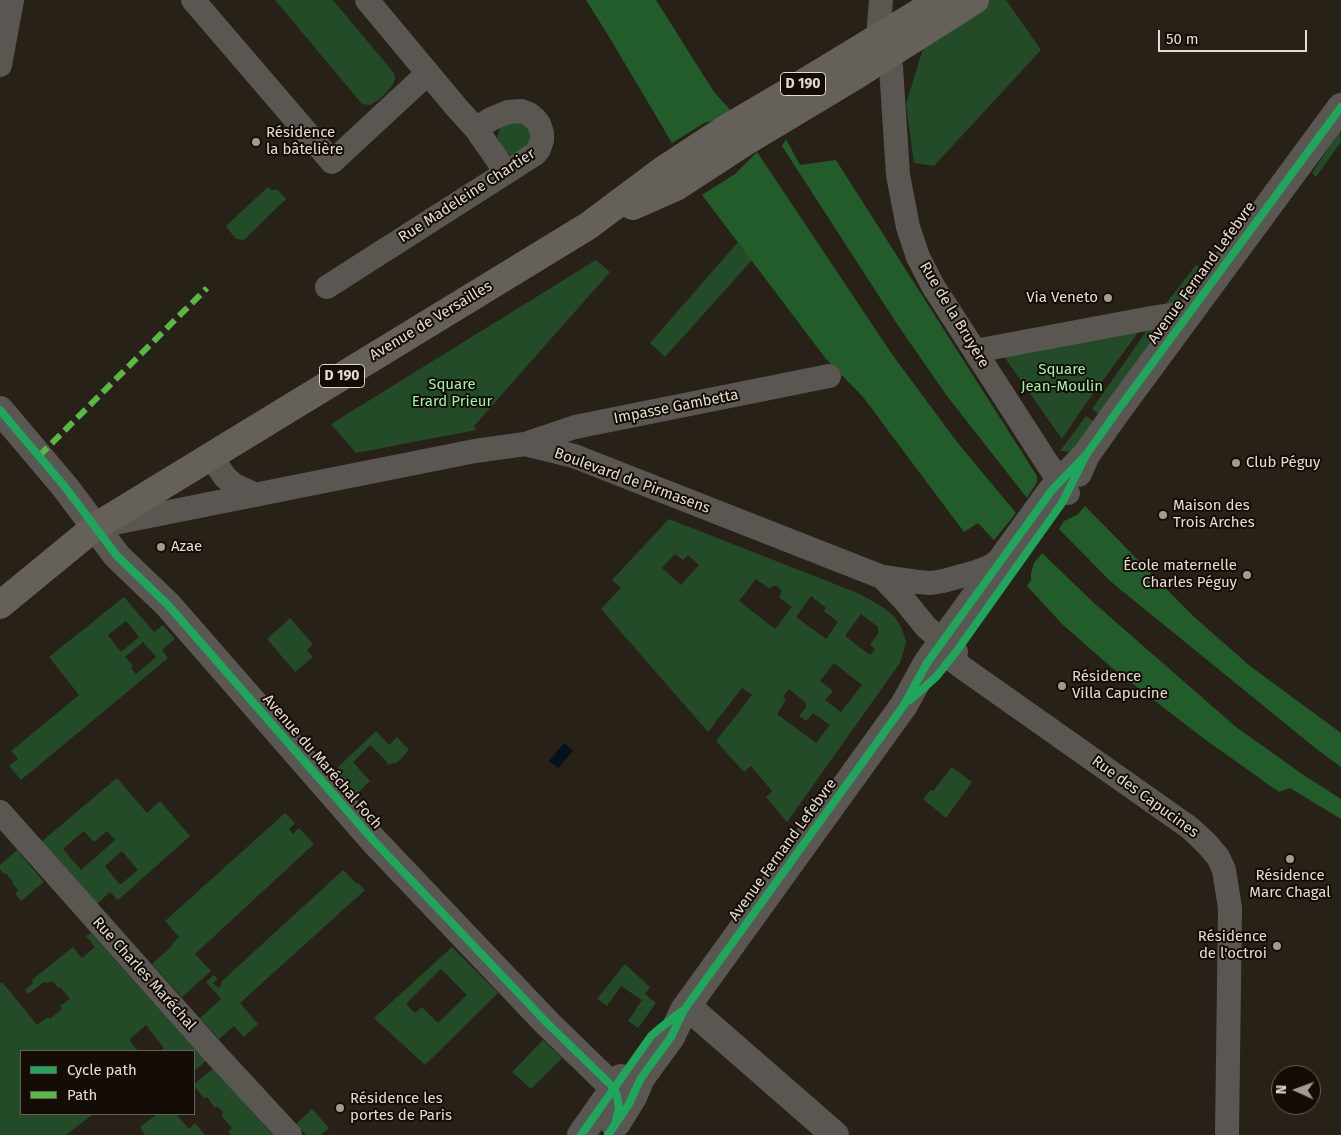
<!DOCTYPE html>
<meta charset="utf-8">
<style>
body{margin:0}
#map{position:relative;width:1341px;height:1135px;overflow:hidden;background:#282117;font-family:"Fira Sans",sans-serif}
canvas{display:block}
.legend{position:absolute;left:20px;top:1050px;width:175px;height:65px;box-sizing:border-box;background:#130d06;border:1px solid #676057;margin:0;padding:6px 9px;list-style:none;font-size:15px;color:#e5dcd0}
.legend li{display:flex;align-items:center;gap:10px;height:25px}
.legend b{width:25px;border:1px solid #676057}
.north{position:absolute;left:1271px;top:1065px;width:50px;height:50px;box-sizing:border-box;background:#130d06;border:1px solid #676057;border-radius:50%;rotate:272deg;font-size:14px;font-weight:700;line-height:20px;text-align:center;color:#e5dcd0}
.north::after{content:'';display:block;margin:auto;width:18px;height:22px;background:#a39b8f;clip-path:polygon(50% 0,100% 100%,50% 72%,0 100%)}
.scale{position:absolute;left:1158px;top:30px;width:149px;height:22px;box-sizing:border-box;border:2px solid #e5dcd0;border-top:0;padding-left:6px;font-size:15px;line-height:18px;white-space:nowrap;color:#e5dcd0;-webkit-text-stroke:4px #130d06;paint-order:stroke}
</style>
<div id="map">
<canvas width="1341" height="1135"></canvas>
<ul class="legend">
<li><b style="height:6px;background:#20a55d"></b>Cycle path</li>
<li><b style="height:6px;background:#58b947"></b>Path</li>
</ul>
<div class="north">N</div>
<div class="scale">50 m</div>
</div>
<script>
const c = document.querySelector('canvas').getContext('2d');
c.lineJoin = 'round';
function paint(path, color) { c.fillStyle = color; c.fill(path, 'evenodd'); }
const toPath = rows => new Path2D(rows.map(r => 'M' + r).join(''));
function trace(path, color, width, dash) { c.strokeStyle = color; c.lineWidth = width; c.lineCap = dash ? 'butt' : 'round'; c.setLineDash(dash || []); c.stroke(path); }
function write(font, color, halo, rows, align = 'center') {
  c.font = font + ' "Fira Sans",sans-serif'; c.lineWidth = 4; c.setLineDash([]); c.textBaseline = 'middle'; c.strokeStyle = halo; c.fillStyle = color; for (const [text, x, y, turn = 0] of rows) {
    c.save(); c.translate(x, y); c.rotate((+turn || 0) * Math.PI / 180); c.textAlign = isNaN(turn) ? turn : align; if (halo) c.strokeText(text, 0, 0); c.fillText(text, 0, 0); c.restore();
  }
}
paint(toPath([
 [275,0,333,0,394,73,395,79,392,86,380,99,370,105,362,104],
 [982,0,1006,0,1041,50,934,166,914,163,906,104,926,39],
 [522,122,531,130,530,146,512,155,506,153,497,140,498,134,500,128,504,123],
 [1340,130,1341,142,1316,177,1312,173],
 [268,187,271,190,278,190,286,199,245,239,242,240,235,238,226,226],
 [738,242,752,260,665,357,650,343],
 [596,260,610,272,474,426,476,430,356,453,331,424],
 [1196,265,1207,273,1189,296,1181,300,1164,306],
 [1150,326,1169,326,1103,418,1092,409],
 [1135,329,1137,334,1084,406,1062,439,1005,358,1008,355],
 [1086,416,1097,424,1072,452,1060,451],
 [669,519,860,594,884,608,895,617,901,627,906,641,904,650,900,663,787,822,766,797,772,791,751,766,744,772,716,741,752,695,742,688,708,732,601,609,621,588,612,580],
 [675,554,683,560,688,555,699,565,681,585,662,568],
 [756,579,770,589,772,586,777,586,781,590,781,594,779,597,792,607,775,629,739,601],
 [811,596,826,608,824,611,838,622,826,639,796,617],
 [861,614,878,627,878,634,870,645,875,649,870,655,845,636],
 [834,663,862,685,841,712,825,700,833,691,820,681],
 [789,689,806,703,806,707,799,716,806,721,813,713,830,725,816,743,777,714,786,700,783,697],
 [124,597,154,632,163,625,175,639,162,650,168,658,21,780,9,766,18,759,11,751,79,695,49,657],
 [126,621,139,637,121,652,108,635],
 [143,642,156,657,136,674,131,668,133,666,125,657],
 [290,618,313,644,307,650,313,657,295,672,267,639],
 [376,731,389,745,397,737,409,750,398,762,386,765,388,763,370,745,353,762,370,781,356,795,335,770],
 [952,767,972,782,946,818,923,799,931,790,933,791],
 [117,778,147,813,160,801,190,836,118,900,110,892,97,904,41,842],
 [84,831,94,842,107,831,115,840,81,870,63,849],
 [122,851,138,870,120,885,105,866],
 [285,813,295,823,289,829,293,834,299,828,314,844,195,954,211,971,182,997,152,964,173,945,172,944,179,937,165,921],
 [17,850,44,882,21,901,15,893,18,890,12,883,13,882,6,873,4,874,0,869,0,865],
 [343,870,357,884,358,883,365,890,240,1003,258,1024,244,1037,234,1026,219,1039,200,1018,221,999,206,982,214,975,218,979,213,983,218,988,222,984,221,982],
 [91,933,206,1061,194,1071,194,1051,160,1051,164,1048,146,1025,130,1039,130,1041,137,1050,138,1049,140,1051,21,1051,21,1114,93,1114,66,1135,0,1135,0,984,2,982,37,1025,48,1017,50,1019,62,1009,60,1006,70,999,60,987,58,988,53,981,46,983,44,982,28,994,25,990,33,983,32,980,73,947,82,958,95,947,86,936],
 [452,947,498,993,425,1065,374,1018],
 [441,969,467,995,438,1023,422,1007,415,1013,406,1004],
 [625,964,650,987,645,994,656,1003,638,1028,628,1021,642,1000,621,986,607,1006,597,999],
 [543,1040,562,1058,531,1089,512,1072],
 [213,1069,273,1135,231,1135,228,1132,232,1128,222,1117,223,1112,218,1107,214,1107,207,1097,204,1098,194,1086,194,1084],
 [312,1109,329,1128,321,1135,306,1135,296,1124],
 [157,1114,176,1114,189,1129,195,1123,205,1135,145,1135,140,1127]
]), '#244b27');
paint(toPath([
 [586,0,656,0,714,92,734,114,704,123,672,143,608,35],
 [786,139,800,165,836,160,1037,476,1037,482,1027,498,947,396,897,324,782,146],
 [757,152,894,357,957,442,1016,513,994,540,978,523,964,532,863,397,826,359,702,195,735,174],
 [1085,506,1192,615,1250,666,1341,733,1341,767,1319,751,1110,581,1059,529,1064,521,1077,515],
 [1042,553,1094,603,1236,727,1305,776,1341,799,1341,819,1290,788,1279,792,1203,738,1111,667,1062,624,1027,586,1031,580,1031,573,1034,563]
]), '#225c2a');
paint(toPath([
 [564,743,573,751,558,768,549,761]
]), '#04121f');
trace(toPath([
 [193,0,332,162,428,73],
 [881,0,878,38,889,57,891,67,898,175,908,227,918,257,933,286,1047,463,1068,493],
 [0,65,12,0],
 [476,129,506,172],
 [327,287,535,154,539,149,542,140,542,133,539,124,535,119,529,114,521,111,508,112,491,119,476,129,457,108,367,0],
 [975,351,1151,318,1190,312],
 [525,444,575,427,829,376],
 [211,456,225,477,234,485,256,495],
 [104,525,475,451,525,444,574,456,882,577,918,582,931,583,943,581,976,572,989,567,1003,558],
 [882,577,905,601,926,627,956,652],
 [938,649,963,668,1190,828,1207,844,1218,857,1224,870,1230,908,1227,1135],
 [0,812,218,1057,290,1135]
]), '#5a5753', 24);
trace(toPath([
 [0,410,65,487,117,556,168,605,373,840,547,1023,614,1088,617,1096,619,1108,615,1125],
 [1078,473,1086,455,1115,414,1341,107],
 [687,1006,835,1135],
 [617,1123,633,1097,641,1078,671,1037,684,1010,904,705,927,663,1052,490,1086,455],
 [581,1135,621,1078]
]), '#5a5753', 28);
trace(toPath([
 [633,206,676,187,745,142,855,76,975,0],
 [0,605,95,527,588,226,663,170,727,128,795,88,940,0]
]), '#65605a', 28);
trace(toPath([
 [39,456,207,288]
]), '#58b947', 6, [12, 6]);
trace(toPath([
 [0,410,65,487,117,556,168,605,373,840,547,1023,614,1088,617,1096,619,1108,615,1125],
 [910,700,936,677,956,652,1062,503,1086,455,1115,414,1341,107],
 [581,1135,651,1036,659,1029,682,1011],
 [608,1135,629,1104,641,1078,671,1037,684,1010,904,705,927,663,1052,490,1086,455]
]), '#20a55d', 8);
for (const [x, y, r, color] of [
 [256,142,5,"#a39b8f"],
 [1108,298,5,"#a39b8f"],
 [1236,463,5,"#a39b8f"],
 [1163,515,5,"#a39b8f"],
 [161,547,5,"#a39b8f"],
 [1247,575,5,"#a39b8f"],
 [1062,686,5,"#a39b8f"],
 [1290,859,5,"#a39b8f"],
 [1277,946,5,"#a39b8f"],
 [340,1108,5,"#a39b8f"]
]) { const dot = new Path2D(); dot.arc(x, y, r, 0, 2 * Math.PI); c.fillStyle = color; c.fill(dot); trace(dot, '#130d06', 2); }
for (const [x, y, w] of [
 [803,84,45],
 [342,376,45]
]) { const box = new Path2D(); box.roundRect(x - w / 2, y - 11.5, w, 23, 4); c.fillStyle = '#130d06'; c.fill(box); trace(box, '#e5dcd0', 1); }
write('bold 14px', '#e5dcd0', null, [
 ["D 190",803,84],
 ["D 190",342,376]
]);
write('15px', '#e5dcd0', '#130d06', [
 ["Résidence",266,133],
 ["la bâtelière",266,150],
 ["Via Veneto",1098,298,"right"],
 ["Club Péguy",1246,463],
 ["Maison des",1173,506],
 ["Trois Arches",1173,523],
 ["Azae",171,547],
 ["École maternelle",1237,566,"right"],
 ["Charles Péguy",1237,583,"right"],
 ["Résidence",1072,677],
 ["Villa Capucine",1072,694],
 ["Résidence",1290,876,"center"],
 ["Marc Chagal",1290,893,"center"],
 ["Résidence",1267,937,"right"],
 ["de l'octroi",1267,954,"right"],
 ["Résidence les",350,1099],
 ["portes de Paris",350,1116]
], 'left');
write('15px', '#e5dcd0', '#130d06', [
 ["Rue Madeleine Chartier",467,196,-33],
 ["Avenue Fernand Lefebvre",1202,273,-54],
 ["Rue de la Bruyère",954,315,59],
 ["Avenue de Versailles",431,321,-31],
 ["Impasse Gambetta",676,407,-11],
 ["Boulevard de Pirmasens",632,481,20],
 ["Avenue du Maréchal Foch",322,762,49],
 ["Rue des Capucines",1145,797,36],
 ["Avenue Fernand Lefebvre",783,850,-54],
 ["Rue Charles Maréchal",144,974,48]
]);
write('15px', '#9af5a4', '#130d06', [
 ["Square",1062,370],
 ["Jean-Moulin",1062,387],
 ["Square",452,385],
 ["Erard Prieur",452,402]
]);
</script>
